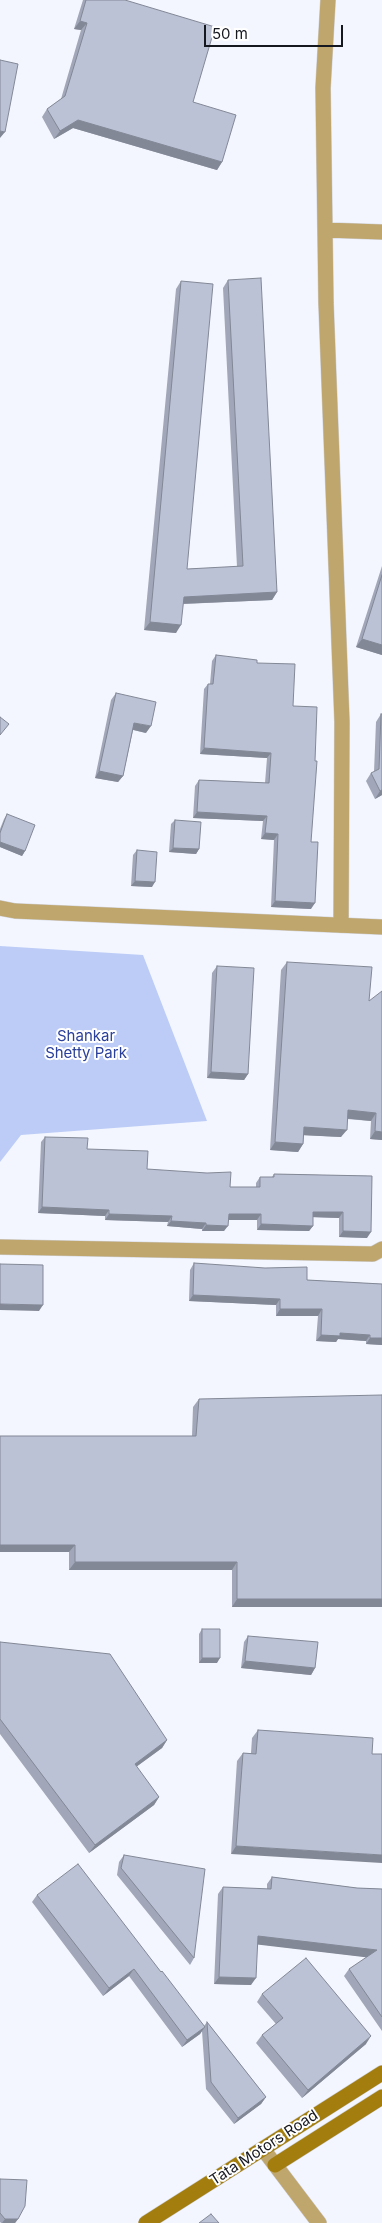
<!DOCTYPE html>
<style>
body{margin:0}
#map{position:relative;width:382px;height:2223px;overflow:hidden;background:#f3f6fe;font-family:Inter,sans-serif}
canvas{display:block}
.scale{position:absolute;left:204px;top:25px;width:139px;height:22px;box-sizing:border-box;border:2px solid #16181f;border-top:0;padding-left:6px;font-size:15px;line-height:18px;white-space:nowrap;color:#16181f;-webkit-text-stroke:4px #fff;paint-order:stroke}
</style>
<div id="map">
<canvas width="382" height="2223"></canvas>
<div class="scale">50 m</div>
</div>
<script>
const c = document.querySelector('canvas').getContext('2d');
c.lineJoin = 'round';
function paint(path, color) { c.fillStyle = color; c.fill(path, 'evenodd'); }
const toPath = rows => new Path2D(rows.map(r => 'M' + r).join(''));
function trace(path, color, width, dash) { c.strokeStyle = color; c.lineWidth = width; c.lineCap = dash ? 'butt' : 'round'; c.setLineDash(dash || []); c.stroke(path); }
function write(font, color, halo, rows, align = 'center') {
  c.font = font + ' Inter,sans-serif'; c.lineWidth = 4; c.setLineDash([]); c.textBaseline = 'middle'; c.strokeStyle = halo; c.fillStyle = color; for (const [text, x, y, turn = 0] of rows) {
    c.save(); c.translate(x, y); c.rotate((+turn || 0) * Math.PI / 180); c.textAlign = isNaN(turn) ? turn : align; if (halo) c.strokeText(text, 0, 0); c.fillText(text, 0, 0); c.restore();
  }
}
paint(toPath([
 [0,946,143,955,207,1121,21,1135,0,1162]
]), '#bcccf6');
const minor = toPath([
 [328,0,323,88,326,303,342,722,341,925],
 [325,230,382,232],
 [0,1247,373,1254,382,1249],
 [263,2149,319,2223]
]);
const tertiary = toPath([
 [0,908,15,911,382,927]
]);
const secondary = toPath([
 [275,2165,382,2097],
 [146,2223,382,2073]
]);
trace(minor, '#d0d2da', 16);
trace(tertiary, '#d0d2da', 16);
trace(secondary, '#d0d2da', 16);
trace(minor, '#bfa66d', 15);
trace(tertiary, '#bfa66d', 15);
trace(secondary, '#a37e0f', 15);
paint(toPath([
 [83,0,125,0,193,102,222,162,217,170,73,128,54,139,42,117,47,109,61,99,81,30,74,29],
 [228,280,277,592,272,600,183,604,176,633,144,630,176,289,181,281,187,569,237,567,223,288],
 [382,566,382,655,356,647],
 [216,655,257,663,293,706,311,842,311,909,271,907,274,840,261,839,263,821,193,818,195,786,199,780,265,783,267,758,200,754,204,689,208,684,210,684,212,661],
 [116,693,146,733,133,730,123,776,118,782,95,778,111,700],
 [381,714,382,795,375,799,366,781,371,773,374,772,376,722],
 [7,814,25,851,22,856,0,847,0,829,4,819],
 [175,820,199,849,196,854,169,852,171,824],
 [137,850,152,887,131,886,133,855],
 [287,962,369,1001,382,1140,370,1139,371,1121,347,1119,341,1137,304,1135,303,1144,298,1152,270,1150,281,970],
 [217,966,248,1074,244,1080,207,1078,212,973],
 [45,1137,147,1169,230,1187,256,1187,256,1183,260,1177,272,1177,274,1174,372,1176,367,1238,339,1237,339,1218,313,1217,313,1226,309,1231,257,1230,257,1220,228,1220,224,1231,202,1231,202,1229,167,1226,168,1222,105,1220,105,1216,38,1213,41,1142],
 [194,1263,307,1280,382,1284,382,1345,366,1344,366,1341,338,1339,336,1342,316,1341,318,1316,276,1316,276,1305,189,1301,190,1270],
 [199,1399,382,1607,232,1607,232,1570,69,1570,69,1552,0,1552,192,1436,193,1407],
 [202,1629,217,1663,199,1663,199,1634],
 [248,1636,315,1668,311,1675,241,1668,244,1642],
 [0,1642,167,1740,162,1748,136,1767,159,1797,154,1805,89,1853,0,1734],
 [258,1730,372,1754,231,1854,237,1761,243,1753,251,1753,252,1738],
 [124,1855,194,1958,190,1965,117,1875,119,1862],
 [272,1877,357,1888,382,1889,382,2031,344,1976,349,1969,367,1957,258,1944,251,1985,214,1984,218,1894,223,1887,267,1889,267,1884],
 [37,1895,161,1972,204,2026,207,2022,266,2097,261,2104,234,2124,206,2089,202,2031,200,2034,182,2047,129,1976,103,1996,32,1902],
 [262,1994,366,2044,302,2098,256,2043,262,2035,276,2024,257,2002],
 [0,2179,18,2219,15,2223,1,2223,0,2222]
]), '#a1a7b8');
paint(toPath([
 [80,21,87,23,81,30,74,29],
 [78,120,222,162,217,170,73,128,54,139,60,131],
 [0,131,5,132,0,138],
 [277,592,272,600,178,604,184,597],
 [150,622,181,625,176,633,144,630],
 [362,639,382,645,382,655,356,647],
 [134,723,151,726,146,733,130,729],
 [204,748,271,753,267,758,200,754],
 [99,771,123,776,118,782,95,778],
 [382,790,382,795,375,799,380,791],
 [197,812,267,816,263,821,193,818],
 [265,833,278,834,274,840,261,839],
 [0,842,25,851,22,856,0,847],
 [173,848,199,849,196,854,169,852],
 [135,881,155,882,152,887,131,886],
 [275,901,315,903,311,909,271,907],
 [211,1072,248,1074,244,1080,207,1078],
 [348,1110,376,1113,371,1121,342,1118],
 [304,1127,347,1130,341,1137,299,1135],
 [375,1131,382,1132,382,1140,370,1139],
 [275,1142,303,1144,298,1152,270,1150],
 [42,1207,109,1210,105,1216,38,1213],
 [313,1212,343,1212,339,1218,309,1217],
 [109,1214,172,1216,168,1222,105,1220],
 [229,1214,261,1214,257,1220,225,1220],
 [171,1221,206,1223,202,1229,167,1226],
 [261,1224,313,1226,309,1231,257,1230],
 [206,1225,228,1226,224,1231,202,1231],
 [343,1231,371,1232,367,1238,339,1237],
 [193,1295,280,1299,276,1305,189,1301],
 [0,1304,43,1305,39,1311,0,1310],
 [280,1309,322,1309,318,1316,276,1316],
 [340,1333,370,1335,366,1341,338,1339,336,1342,316,1341,321,1335],
 [370,1338,382,1338,382,1345,366,1344],
 [0,1545,75,1545,69,1552,0,1552],
 [75,1562,237,1562,232,1570,69,1570],
 [237,1599,382,1599,382,1607,232,1607],
 [202,1658,220,1658,217,1663,199,1663],
 [245,1661,315,1668,311,1675,241,1668],
 [167,1740,162,1748,129,1772,135,1764],
 [159,1797,154,1805,89,1853,95,1845],
 [236,1846,382,1855,382,1863,231,1854],
 [258,1936,377,1950,372,1958,253,1944],
 [134,1969,129,1976,103,1996,109,1988],
 [219,1977,256,1978,251,1985,214,1984],
 [205,2027,200,2034,182,2047,187,2040],
 [371,2036,366,2044,302,2098,308,2090],
 [266,2097,261,2104,234,2124,238,2118],
 [5,2219,18,2219,15,2223,2,2223]
]), '#838896');
const building = toPath([
 [86,0,125,0,215,27,193,102,236,115,222,162,78,120,60,131,47,109,65,96,87,23,80,21,86,0],
 [0,60,18,64,5,132,0,131,0,60],
 [261,278,277,592,184,597,181,625,150,622,181,281,213,284,187,569,243,566,228,280,261,278],
 [382,575,382,645,362,639,382,575],
 [216,655,257,660,257,663,295,664,293,706,317,707,315,761,317,761,311,842,318,842,315,903,275,901,278,834,265,833,267,816,197,812,199,780,269,783,271,753,204,748,208,684,213,684,216,655],
 [116,693,156,702,151,726,134,723,123,776,99,771,116,693],
 [381,714,382,714,382,790,380,791,371,773,379,769,381,714],
 [0,717,9,724,0,735,0,717],
 [7,814,35,825,25,851,0,842,0,833,7,814],
 [175,820,201,822,199,849,173,848,175,820],
 [137,850,157,852,155,882,135,881,137,850],
 [287,962,372,967,369,1001,382,991,382,1132,375,1131,376,1113,348,1110,347,1130,304,1127,303,1144,275,1142,287,962],
 [217,966,254,968,248,1074,211,1072,217,966],
 [45,1137,88,1138,87,1149,148,1151,147,1169,207,1173,231,1172,230,1187,260,1187,260,1177,274,1177,274,1174,372,1176,371,1232,343,1231,343,1212,313,1212,313,1226,261,1224,261,1214,229,1214,228,1226,206,1225,206,1223,171,1221,172,1216,109,1214,109,1210,42,1207,45,1137],
 [194,1263,265,1268,307,1267,307,1280,382,1284,382,1338,370,1338,370,1335,340,1333,340,1336,321,1335,322,1309,280,1309,280,1299,193,1295,194,1263],
 [0,1264,43,1265,43,1305,0,1304,0,1264],
 [382,1395,382,1599,237,1599,237,1562,75,1562,75,1545,0,1545,0,1436,196,1436,199,1399,382,1395],
 [202,1629,220,1629,220,1658,202,1658,202,1629],
 [248,1636,318,1642,315,1668,245,1661,248,1636],
 [0,1642,110,1654,167,1740,135,1764,159,1797,95,1845,0,1719,0,1642],
 [258,1730,373,1738,372,1754,382,1754,382,1855,236,1846,243,1753,256,1754,258,1730],
 [124,1855,205,1869,194,1958,121,1868,124,1855],
 [78,1864,161,1972,162,1971,205,2027,187,2040,134,1969,109,1988,37,1895,78,1864],
 [272,1877,357,1888,382,1889,382,2017,349,1969,377,1950,258,1936,256,1978,219,1977,223,1887,271,1889,272,1877],
 [306,1958,371,2036,308,2090,262,2035,283,2018,262,1994,306,1958],
 [207,2022,266,2097,238,2118,211,2082,207,2022],
 [0,2179,27,2180,25,2206,18,2219,5,2219,0,2213,0,2179],
 [211,2214,219,2223,199,2223,211,2214]
]);
paint(building, '#bbc2d6');
trace(building, '#838896', 1);
write('15px', '#2b409a', '#fff', [
 ["Shankar",86,1036],
 ["Shetty Park",86,1053]
]);
write('15px', '#16181f', '#fff', [
 ["Tata Motors Road",264,2148,-33]
]);
</script>
